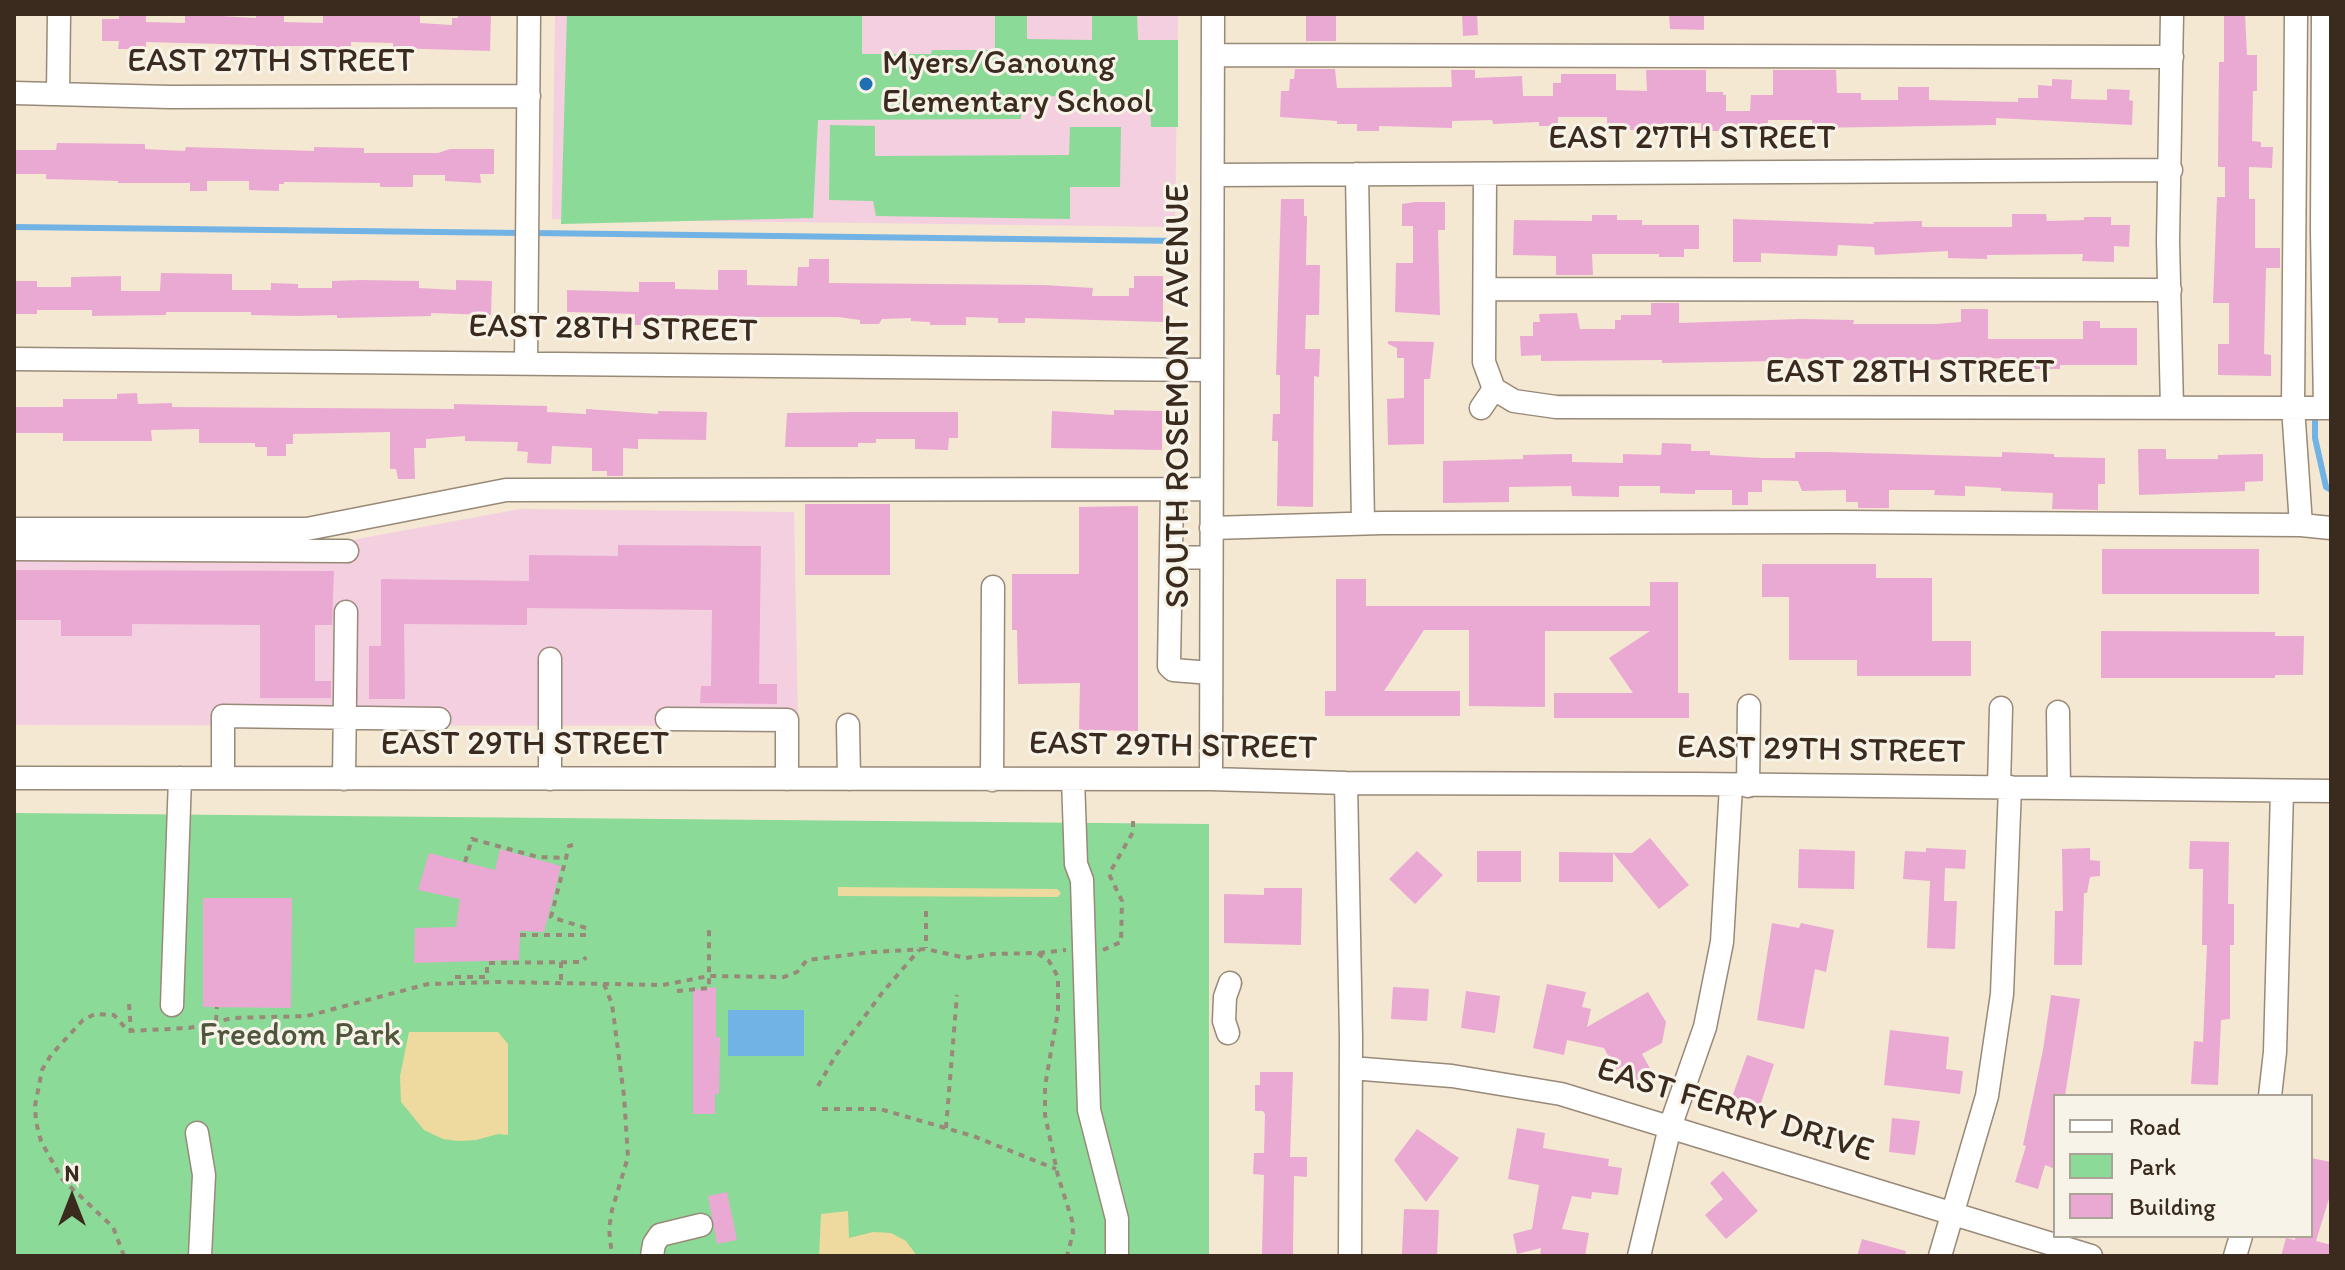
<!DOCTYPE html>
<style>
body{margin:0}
#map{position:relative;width:2345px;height:1270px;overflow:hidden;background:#f4e8d2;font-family:Itim,sans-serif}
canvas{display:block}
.frame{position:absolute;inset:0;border:16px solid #3b2a1e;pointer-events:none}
.legend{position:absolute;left:2053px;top:1094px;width:260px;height:144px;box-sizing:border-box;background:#f7f3e8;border:2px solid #aca397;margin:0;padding:10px 14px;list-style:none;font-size:24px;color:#3b2a1e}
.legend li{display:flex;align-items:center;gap:16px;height:40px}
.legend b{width:40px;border:2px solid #aca397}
.north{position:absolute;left:32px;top:1158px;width:80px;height:80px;-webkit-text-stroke:6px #f7f3e8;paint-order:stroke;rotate:0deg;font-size:22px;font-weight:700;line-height:32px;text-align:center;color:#3b2a1e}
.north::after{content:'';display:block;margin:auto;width:28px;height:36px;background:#3b2a1e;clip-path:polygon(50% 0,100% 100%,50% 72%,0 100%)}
</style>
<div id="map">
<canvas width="2345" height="1270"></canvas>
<div class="frame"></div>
<ul class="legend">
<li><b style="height:10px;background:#fff"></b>Road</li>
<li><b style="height:22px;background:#8cda98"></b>Park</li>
<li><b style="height:22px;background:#eaa9d3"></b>Building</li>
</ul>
<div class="north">N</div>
</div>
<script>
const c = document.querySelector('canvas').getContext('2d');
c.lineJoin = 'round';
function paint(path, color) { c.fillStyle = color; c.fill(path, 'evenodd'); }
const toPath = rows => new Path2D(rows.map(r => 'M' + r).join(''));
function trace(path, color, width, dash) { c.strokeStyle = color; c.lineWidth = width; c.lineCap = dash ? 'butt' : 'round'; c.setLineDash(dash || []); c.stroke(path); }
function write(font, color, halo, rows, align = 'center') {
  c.font = font + ' Itim,sans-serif'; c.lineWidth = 6; c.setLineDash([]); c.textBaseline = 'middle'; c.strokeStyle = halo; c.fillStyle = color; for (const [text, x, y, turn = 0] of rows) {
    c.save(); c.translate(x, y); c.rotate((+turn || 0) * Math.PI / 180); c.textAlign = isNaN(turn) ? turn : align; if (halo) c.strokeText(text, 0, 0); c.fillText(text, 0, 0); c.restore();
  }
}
paint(toPath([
 [555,14,1178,14,1175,227,552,219],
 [520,509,794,512,798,720,780,726,14,725,14,541,352,540]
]), '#f3cfdf');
paint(toPath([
 [567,14,862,14,862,54,931,54,932,50,995,50,995,15,897,14,1027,14,1027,39,1092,40,1092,14,1137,14,1138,40,1178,40,1178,127,1151,127,1150,97,1022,96,1021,119,818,120,813,218,561,224],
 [830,125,875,126,875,156,1069,155,1070,127,1121,127,1120,187,1070,187,1070,219,876,216,873,201,829,200],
 [14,813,1209,824,1209,1256,14,1256]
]), '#8cda98');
paint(toPath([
 [838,887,1057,889,1061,893,1058,897,838,896],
 [409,1032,498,1032,508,1044,508,1135,498,1134,476,1140,458,1141,443,1139,424,1130,401,1102,400,1076],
 [848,1211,849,1238,873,1232,891,1233,906,1241,917,1256,819,1256,821,1214]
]), '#eeda9e');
paint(toPath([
 [728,1010,804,1010,804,1056,728,1056]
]), '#72b3e6');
trace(toPath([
 [14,227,522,233],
 [533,233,1181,241],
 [2315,413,2315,438,2326,487,2331,490]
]), '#72b3e6', 6);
paint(toPath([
 [119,14,146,14,146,22,185,23,185,14,256,18,256,14,284,14,284,22,323,23,323,14,420,14,420,23,452,25,452,18,458,18,458,14,491,14,490,51,393,48,393,43,351,42,351,50,324,50,324,46,276,46,276,51,256,51,256,45,146,42,146,49,118,49,119,41,102,41,102,19,119,19],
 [1306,14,1336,14,1336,41,1306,41],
 [1462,14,1477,14,1478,35,1463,36],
 [1669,14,1704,14,1704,30,1670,29],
 [2224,14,2245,14,2247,55,2257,55,2257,91,2253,91,2252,141,2261,142,2261,147,2273,147,2272,168,2249,167,2249,199,2255,199,2255,248,2280,248,2280,268,2266,268,2264,354,2271,355,2271,376,2218,375,2218,344,2229,344,2229,303,2213,303,2217,197,2225,197,2225,167,2218,167,2219,62,2224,62],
 [1295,69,1335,69,1337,88,1452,87,1451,70,1475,70,1475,78,1522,76,1523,96,1553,96,1553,83,1561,83,1561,74,1616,74,1616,90,1647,91,1646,70,1706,70,1706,92,1723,92,1723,95,1726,95,1726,111,1750,111,1751,95,1773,95,1773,70,1836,70,1837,93,1861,93,1861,100,1898,100,1898,87,1929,87,1929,100,2018,102,2018,98,2038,98,2038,85,2052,86,2052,79,2072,80,2071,99,2107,100,2107,89,2130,90,2129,100,2133,101,2132,125,1996,118,1996,125,1812,128,1812,120,1768,120,1768,125,1724,126,1724,131,1701,131,1701,123,1657,124,1656,131,1630,130,1630,126,1607,125,1607,117,1558,117,1558,126,1539,126,1539,122,1493,124,1492,120,1452,121,1452,128,1379,126,1379,131,1357,131,1357,124,1337,124,1337,121,1280,117,1281,91,1289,91,1290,79,1294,79],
 [57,143,145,144,145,149,185,151,186,147,314,151,314,147,364,148,364,153,438,153,450,149,494,149,494,174,480,174,481,183,445,181,445,175,413,175,413,187,380,187,380,183,284,182,284,184,279,184,279,191,249,190,249,181,207,181,207,191,190,191,190,183,118,183,118,181,46,179,46,174,14,174,14,150,56,150],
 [1281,199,1304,199,1304,216,1307,216,1306,265,1320,265,1319,315,1306,315,1305,349,1320,349,1319,377,1314,376,1313,507,1277,506,1278,441,1272,441,1273,414,1280,414,1280,375,1276,375],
 [1415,202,1445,202,1445,230,1438,230,1440,315,1395,312,1396,263,1413,263,1413,226,1402,226,1402,204],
 [2012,214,2046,214,2047,221,2084,220,2084,217,2111,217,2111,225,2130,225,2129,247,2114,246,2114,262,2082,261,2083,254,1987,255,1987,259,1948,258,1948,251,1875,255,1874,247,1838,245,1837,256,1761,253,1761,262,1733,262,1733,219,1874,224,1873,222,1922,221,1922,227,2012,227],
 [1592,215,1617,215,1617,220,1642,220,1642,225,1699,225,1699,249,1684,249,1684,257,1659,257,1659,254,1592,254,1593,275,1556,275,1556,256,1513,255,1514,220,1592,221],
 [809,259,829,259,829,283,1044,285,1093,288,1092,296,1129,296,1129,288,1134,288,1134,276,1163,276,1163,322,1025,318,1025,323,998,323,998,318,966,317,966,325,930,325,930,322,911,321,911,318,882,319,879,324,860,324,860,320,838,317,752,317,752,320,725,320,725,316,686,315,686,325,635,325,635,314,567,312,567,290,639,292,639,282,675,282,675,289,718,290,718,270,747,270,747,285,797,286,798,267,809,267],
 [161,273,232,274,232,290,271,290,271,283,298,284,298,288,332,288,332,281,361,280,419,281,419,288,456,290,456,280,492,281,491,315,431,313,431,316,337,318,337,315,297,316,251,315,251,312,166,312,166,315,92,316,92,310,37,310,37,314,14,314,14,281,37,281,37,287,71,287,71,277,121,276,121,291,160,291],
 [1651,303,1679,303,1679,323,1800,319,1854,320,1853,324,1936,324,1961,322,1961,309,1988,309,1988,339,2083,339,2083,321,2100,321,2100,328,2137,328,2137,365,2060,365,2060,369,2028,369,2028,361,2012,361,2012,358,1873,361,1781,358,1781,361,1662,363,1662,360,1541,361,1541,355,1521,356,1520,336,1533,336,1533,322,1540,322,1539,314,1577,313,1580,329,1615,329,1615,320,1621,320,1621,315,1651,315],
 [1388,341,1434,342,1430,379,1424,379,1424,444,1388,445,1387,399,1404,398,1404,358,1397,358,1397,348,1388,344],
 [137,393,138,404,172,403,172,407,454,409,454,404,547,406,547,412,586,414,586,409,658,414,658,411,707,412,706,440,638,439,638,449,623,448,623,476,607,476,607,471,592,471,592,448,552,446,551,464,527,463,528,452,517,451,518,442,465,441,465,436,426,439,426,448,414,448,415,479,398,479,396,469,390,469,390,432,293,434,293,444,286,444,286,456,267,456,267,447,255,447,255,443,199,443,199,429,151,430,152,441,63,441,63,433,14,433,14,407,63,407,63,399,117,399,117,394],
 [1114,410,1162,411,1162,450,1051,448,1052,411,1114,415],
 [852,412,958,412,958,438,949,438,948,450,915,449,915,439,876,439,876,443,858,443,858,447,785,447,787,413],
 [1662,443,1691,444,1691,451,1710,451,1710,455,1762,458,1795,458,1795,452,1826,452,2002,457,2002,452,2054,454,2054,457,2105,458,2105,484,2098,484,2098,510,2052,509,2053,493,2001,491,2001,488,1965,486,1965,496,1934,495,1935,490,1889,490,1889,508,1858,508,1858,502,1846,502,1846,490,1802,491,1798,481,1762,480,1762,492,1748,492,1748,505,1732,505,1732,490,1695,490,1695,494,1660,493,1660,486,1619,486,1619,497,1572,496,1571,486,1509,487,1509,502,1443,503,1443,461,1523,459,1523,455,1572,454,1572,462,1623,463,1623,454,1661,455],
 [2138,449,2166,449,2166,459,2218,459,2218,455,2263,454,2263,481,2245,482,2245,491,2139,495],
 [805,504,890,504,890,575,805,575],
 [1138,506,1138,731,1079,730,1080,683,1018,684,1017,630,1012,630,1012,574,1079,574,1079,507],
 [618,545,761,546,759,684,777,684,777,704,700,703,701,686,711,686,712,610,527,608,527,625,404,624,405,699,369,699,369,646,381,646,381,579,529,581,529,555,618,556],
 [2102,549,2259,549,2259,594,2102,594],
 [1762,564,1876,564,1876,578,1932,578,1932,641,1971,641,1971,676,1857,676,1857,660,1789,660,1789,597,1762,597],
 [14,570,334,571,332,625,315,625,315,681,331,681,331,698,260,698,260,625,132,624,132,636,61,636,61,620,14,620],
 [1336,579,1366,579,1366,606,1650,606,1650,582,1678,582,1678,693,1689,693,1689,718,1554,718,1554,693,1633,693,1609,658,1650,631,1545,631,1545,707,1469,706,1469,630,1424,630,1384,691,1460,691,1460,716,1325,716,1325,691,1336,691],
 [2101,631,2275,632,2275,636,2304,636,2303,675,2275,675,2275,678,2101,678],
 [1650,838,1689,885,1659,909,1613,853,1613,882,1559,882,1559,852,1632,853],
 [2190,841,2229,842,2228,904,2234,904,2234,945,2230,945,2230,1019,2221,1020,2218,1085,2191,1084,2194,1041,2203,1042,2207,945,2202,945,2203,869,2189,869],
 [1926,848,1966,850,1965,869,1945,868,1944,901,1957,901,1955,949,1927,948,1930,881,1903,879,1905,851,1926,852],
 [2090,848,2090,860,2100,861,2100,876,2090,877,2087,893,2084,893,2082,965,2054,965,2055,911,2063,911,2062,849],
 [500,849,561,866,544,932,520,931,519,960,414,963,415,928,456,927,460,899,418,890,429,853,495,870],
 [1799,849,1855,851,1854,889,1798,888],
 [1417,851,1443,875,1415,904,1389,879],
 [1477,851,1521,851,1521,882,1477,882],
 [1264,888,1302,888,1301,945,1224,943,1224,894,1264,895],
 [203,898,292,898,291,1008,203,1007],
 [1772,923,1799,928,1801,923,1834,930,1826,972,1815,969,1804,1029,1757,1020],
 [1547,984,1586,992,1582,1007,1591,1009,1587,1027,1648,992,1666,1022,1662,1043,1642,1054,1652,1072,1634,1081,1625,1065,1616,1070,1604,1048,1567,1040,1564,1055,1533,1048],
 [716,987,716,1037,720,1037,719,1094,715,1094,715,1114,693,1114,693,990],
 [1393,987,1429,989,1427,1021,1391,1019],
 [1466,991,1500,996,1495,1033,1461,1028],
 [2051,995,2080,999,2065,1096,2055,1096,2055,1169,2045,1165,2038,1189,2015,1182,2026,1146,2023,1145,2043,1050],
 [1890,1030,1949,1037,1946,1069,1963,1071,1960,1094,1884,1085],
 [1747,1055,1774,1064,1759,1109,1731,1100],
 [1260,1072,1293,1072,1290,1157,1307,1157,1307,1177,1294,1176,1293,1254,1262,1254,1264,1175,1253,1174,1254,1153,1264,1153,1265,1114,1263,1111,1255,1111,1255,1085,1260,1085],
 [1892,1118,1920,1121,1915,1155,1889,1152],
 [1517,1128,1545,1133,1543,1148,1609,1159,1608,1166,1622,1168,1618,1195,1592,1192,1591,1199,1572,1196,1562,1229,1589,1233,1585,1256,1540,1256,1541,1248,1517,1254,1513,1234,1532,1229,1539,1185,1508,1179],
 [1417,1129,1459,1158,1426,1202,1394,1160],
 [2311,1158,2331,1162,2331,1192,2316,1241,2331,1245,2331,1256,2281,1256,2286,1238,2295,1240,2296,1236,2311,1236],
 [1723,1171,1758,1211,1726,1239,1705,1215,1723,1199,1710,1183],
 [727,1192,737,1240,717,1244,708,1196],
 [1404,1209,1439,1210,1437,1256,1402,1254],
 [1862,1239,1906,1251,1905,1256,1857,1256]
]), '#eaa9d3');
const minor = toPath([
 [2296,14,2293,407,2301,525],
 [2323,14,2322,231,2325,408],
 [1214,55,2172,57],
 [14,93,170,97,529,96],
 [58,94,59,14],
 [1357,174,1363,523],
 [1485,174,1484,362,1494,389,1514,401,1556,407,2331,408],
 [1214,175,2171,170],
 [1486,289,2170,290],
 [14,359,1210,370],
 [526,363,529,14],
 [2172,407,2168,241,2172,14],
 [1481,408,1494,389],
 [1172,489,1169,666,1173,670,1211,673],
 [1211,528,1382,523,1838,522,2301,525,2331,528],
 [14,529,307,529,506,490,1211,489],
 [14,549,347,551],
 [1171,558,1211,557],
 [550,659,550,779],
 [2058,712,2059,788],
 [667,719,787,720,787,779],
 [848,725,849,779],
 [14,778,1211,779,1346,783,1695,784,2331,791],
 [223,778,223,716,439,719],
 [344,779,346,612],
 [1073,779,1076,864,1082,880,1089,1110,1117,1219,1117,1256],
 [1211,779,1213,14],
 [992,780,993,587],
 [1346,783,1351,1037,1350,1256],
 [1748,786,1749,706],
 [1999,787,2001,708],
 [172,1005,180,778],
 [1228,1033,1224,1021,1225,997,1230,983],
 [1351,1068,1452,1076,1561,1094,2091,1256],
 [2270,1096,2275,1052,2282,791],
 [197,1133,204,1175,200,1256],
 [652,1256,654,1244,660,1235,701,1225],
 [1639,1256,1670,1127,1705,1027,1722,942,1731,786],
 [1940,1256,1987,1096,2002,994,2010,787],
 [2235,1256,2241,1236]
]);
trace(minor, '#988978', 25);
trace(toPath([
 [573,845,569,846,551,917,586,928],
 [465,862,472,839,538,857,566,858],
 [926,911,926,948],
 [520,935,586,935],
 [1103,950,1121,942,1122,901,1109,874,1133,832,1133,818],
 [1039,953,1066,950],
 [561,962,561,983],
 [455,977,487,977,487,963,582,962,586,957],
 [604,984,612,1004,624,1096,628,1157,612,1210,609,1229,612,1256],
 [677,991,709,988,709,925],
 [129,1004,131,1031],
 [216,1021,217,1007],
 [818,1086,836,1055,882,993,919,950],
 [822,1109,880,1109,973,1136,1056,1169],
 [946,1128,957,995],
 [124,1256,113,1227,62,1179,41,1141,36,1122,35,1106,42,1070,51,1055,83,1020,95,1014,114,1015,128,1031,189,1028,233,1018,307,1016,428,984,499,982,663,985,709,976,784,977,797,972,807,960,872,952,926,949,966,958,993,954,1037,953,1049,961,1058,977,1058,1011,1045,1086,1045,1115,1058,1176,1072,1220,1073,1233,1067,1256]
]), '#988978', 4, [6, 6]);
trace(minor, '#fff', 22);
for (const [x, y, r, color] of [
 [866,84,8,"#1f6fb2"]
]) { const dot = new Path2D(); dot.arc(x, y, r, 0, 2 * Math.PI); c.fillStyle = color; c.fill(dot); trace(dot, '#f7f3e8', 3); }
write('34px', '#3b2a1e', '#f7f3e8', [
 ["EAST 27TH STREET",271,62],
 ["EAST 27TH STREET",1692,139],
 ["EAST 28TH STREET",613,330,1],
 ["EAST 28TH STREET",1910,373],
 ["SOUTH ROSEMONT AVENUE",1179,396,-90],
 ["EAST 29TH STREET",525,745],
 ["EAST 29TH STREET",1173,747,1],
 ["EAST 29TH STREET",1821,751,1],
 ["EAST FERRY DRIVE",1735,1111,17]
]);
write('34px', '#3b2a1e', '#f7f3e8', [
 ["Myers/Ganoung",882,64],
 ["Elementary School",882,103]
], 'left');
write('34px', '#4f563c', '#f7f3e8', [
 ["Freedom Park",300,1036]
]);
</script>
